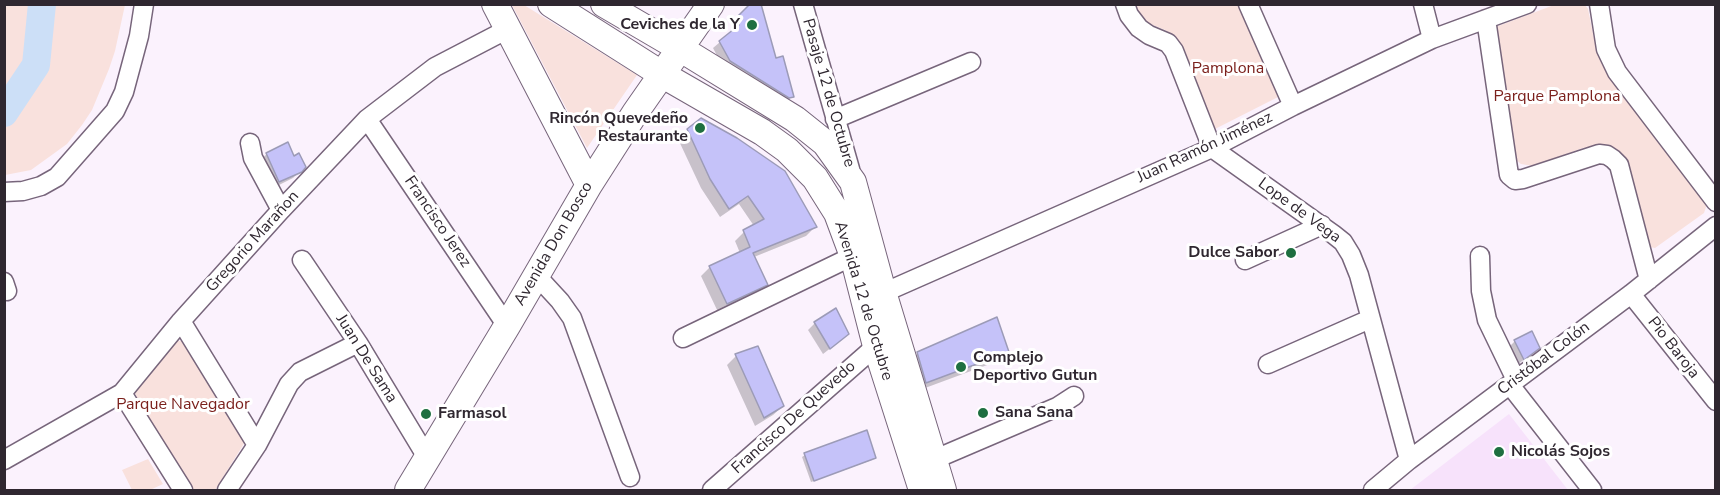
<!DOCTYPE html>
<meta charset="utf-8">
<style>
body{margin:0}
#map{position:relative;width:1720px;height:495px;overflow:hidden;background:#fbf2fd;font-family:"Nunito Sans",sans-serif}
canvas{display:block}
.frame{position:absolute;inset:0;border:6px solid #2f2730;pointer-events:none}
</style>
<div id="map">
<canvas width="1720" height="495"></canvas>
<div class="frame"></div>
</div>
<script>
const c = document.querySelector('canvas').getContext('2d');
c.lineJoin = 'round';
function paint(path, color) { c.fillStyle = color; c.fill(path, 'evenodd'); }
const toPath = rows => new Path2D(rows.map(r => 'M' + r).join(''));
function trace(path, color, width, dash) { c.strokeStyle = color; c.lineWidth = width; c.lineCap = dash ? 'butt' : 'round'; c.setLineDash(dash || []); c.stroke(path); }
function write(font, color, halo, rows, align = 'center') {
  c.font = font + ' "Nunito Sans",sans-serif'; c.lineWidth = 6; c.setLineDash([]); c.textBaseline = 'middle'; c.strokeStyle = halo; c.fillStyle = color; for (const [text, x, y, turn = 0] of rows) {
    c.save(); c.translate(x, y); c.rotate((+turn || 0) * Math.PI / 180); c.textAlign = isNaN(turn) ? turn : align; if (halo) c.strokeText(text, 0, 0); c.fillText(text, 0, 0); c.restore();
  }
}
paint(toPath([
 [1509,414,1568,490,1410,490]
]), '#f7e2fb');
paint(toPath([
 [5,4,125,5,115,51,109,69,92,110,82,125,67,144,31,170,5,175],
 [512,5,524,5,637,75,587,148],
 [1135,5,1240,5,1280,96,1215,129,1174,37,1165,30,1148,23,1141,17],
 [1554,5,1585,5,1588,9,1596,48,1609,77,1705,201,1706,207,1704,213,1655,248,1650,247,1625,170,1592,147,1583,148,1533,166,1521,164,1515,159,1493,28],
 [175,341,189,341,245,442,215,490,190,490,133,390],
 [148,459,163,484,150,490,132,490,122,470]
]), '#f9e1dd');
paint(toPath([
 [751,4,792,96,786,103,723,67,713,48,733,31,732,25],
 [701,120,815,227,806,236,754,257,766,284,757,293,718,312,701,276,710,267,740,253,735,241,744,232,754,226,739,204,720,217,701,188,678,139],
 [267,154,293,158,304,167,293,178,273,188,260,160],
 [835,310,841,340,823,354,808,330,815,323],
 [1515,341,1531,354,1517,365,1509,347],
 [1008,351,998,361,917,391,908,363,918,353],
 [736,356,783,406,773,415,755,426,727,365],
 [805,455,875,457,872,460,811,482,802,457]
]), '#0003');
trace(toPath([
 [4,113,36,65,42,4]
]), '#ccdff7', 28);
const building = toPath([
 [750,4,761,4,776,58,783,56,794,97,789,98,730,61,719,41,739,25,737,17,750,4],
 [701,118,737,138,785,171,817,227,753,253,768,285,727,304,709,266,750,247,743,230,764,219,748,196,729,209,710,179,687,129,701,118],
 [288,142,294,156,299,153,306,167,302,172,279,182,266,153,288,142],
 [836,308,849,334,830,349,814,322,836,308],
 [997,317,1009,352,926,383,917,352,997,317],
 [1532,331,1540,348,1524,360,1514,340,1532,331],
 [758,346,784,406,764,418,735,354,758,346],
 [867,430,876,458,814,481,804,453,867,430]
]);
paint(building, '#c5c2f9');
trace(building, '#9c9bb7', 1.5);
const minor = toPath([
 [803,4,850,169],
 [1125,4,1129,15,1139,28,1149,35,1168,43,1174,51,1212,148,1333,234,1343,242,1351,255,1359,275,1409,460],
 [1248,4,1293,106],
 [1423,4,1432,39],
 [1599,4,1606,49,1617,72,1716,202],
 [1486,19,1509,175,1515,180,1523,179,1599,154,1607,155,1613,159,1619,165,1649,280],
 [367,119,507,326],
 [835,119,971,62],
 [250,143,253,158,281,210],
 [4,192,23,191,41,186,57,177,115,111,124,92,139,36,144,4],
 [1480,256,1481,291,1487,320,1516,380],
 [302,260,358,343,428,459],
 [1245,260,1322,225],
 [536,275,560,301,572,318,630,477],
 [4,282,7,291],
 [883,293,1212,148,1293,106,1432,39,1527,4],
 [1631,294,1716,401],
 [181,321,257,445],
 [683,338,853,256],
 [1268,364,1370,319],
 [1510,385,1592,490],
 [122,393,183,490],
 [4,460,122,393,181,321,281,210,367,119,435,67,508,29],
 [933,460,1057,407,1074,396],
 [227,490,257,445,289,384,300,372,358,343],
 [712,490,876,346,886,341],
 [1373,490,1409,460,1631,294,1716,226]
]);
const secondary = toPath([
 [495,4,589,185],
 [551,4,663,75,762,132,787,150,815,178,837,213,853,256,876,346,922,490],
 [604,4,681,49,795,119,825,143,853,182,883,292,943,490],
 [408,490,507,326,589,185,635,113,711,4]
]);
trace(minor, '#77657b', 21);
trace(secondary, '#77657b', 28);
trace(minor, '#fff', 18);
trace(secondary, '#fff', 26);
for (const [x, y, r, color] of [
 [752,25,6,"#1e6f40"],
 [700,128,6,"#1e6f40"],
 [1291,253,6,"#1e6f40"],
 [961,367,6,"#1e6f40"],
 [983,413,6,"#1e6f40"],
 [426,414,6,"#1e6f40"],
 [1499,452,6,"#1e6f40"]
]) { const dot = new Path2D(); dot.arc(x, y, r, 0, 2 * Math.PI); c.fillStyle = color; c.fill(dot); trace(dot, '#fff', 2); }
write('bold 16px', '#2f2730', '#fff', [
 ["Ceviches de la Y",740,25,"right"],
 ["Rincón Quevedeño",688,119,"right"],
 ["Restaurante",688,137,"right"],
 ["Dulce Sabor",1279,253,"right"],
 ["Complejo",973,358],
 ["Deportivo Gutun",973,376],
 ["Sana Sana",995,413],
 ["Farmasol",438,414],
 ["Nicolás Sojos",1511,452]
], 'left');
write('16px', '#7b201c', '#fff', [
 ["Pamplona",1228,69],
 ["Parque Pamplona",1557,97],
 ["Parque Navegador",183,405]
]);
write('16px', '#2f2730', '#fff', [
 ["Pasaje 12 de Octubre",828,93,74],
 ["Juan Ramón Jiménez",1205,148,-25],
 ["Lope de Vega",1299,211,36],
 ["Francisco Jerez",437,222,56],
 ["Gregorio Marañon",253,242,-48],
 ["Avenida Don Bosco",554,244,-60],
 ["Avenida 12 de Octubre",863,301,73],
 ["Pio Baroja",1673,348,52],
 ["Juan De Sama",366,359,58],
 ["Cristóbal Colón",1544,359,-37],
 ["Francisco De Quevedo",794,418,-42]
]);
</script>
